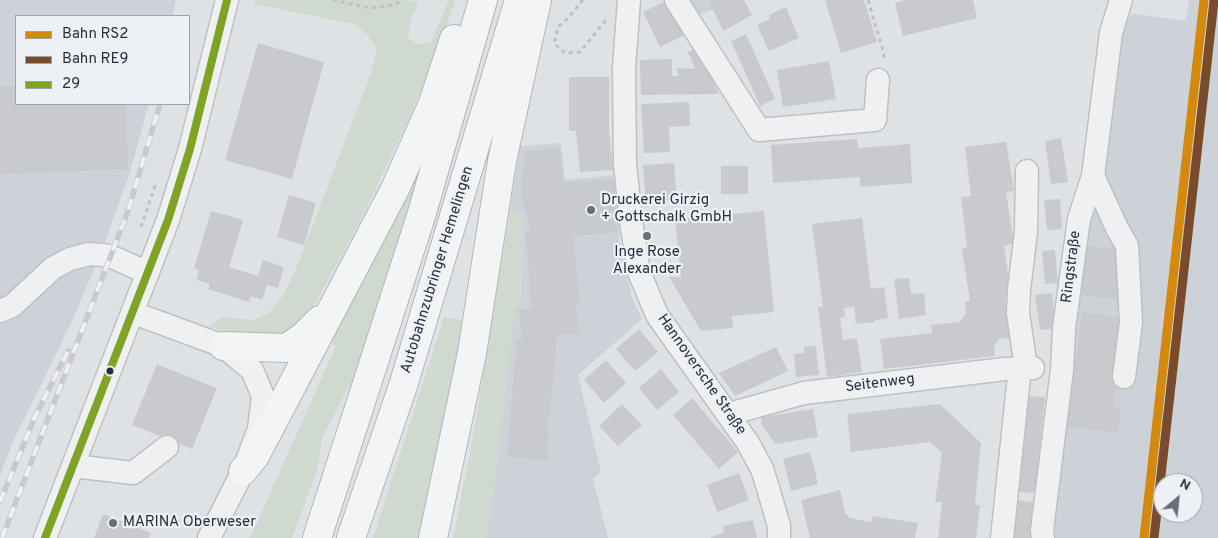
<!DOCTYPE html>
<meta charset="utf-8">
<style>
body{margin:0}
#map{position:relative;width:1218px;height:538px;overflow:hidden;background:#dfe2e5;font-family:Overpass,sans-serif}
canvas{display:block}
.legend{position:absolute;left:15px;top:15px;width:175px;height:90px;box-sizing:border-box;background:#edf0f5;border:1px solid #9ea3ab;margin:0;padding:6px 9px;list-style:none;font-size:15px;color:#272f3d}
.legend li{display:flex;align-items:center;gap:10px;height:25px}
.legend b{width:25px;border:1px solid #9ea3ab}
.north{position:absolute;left:1153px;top:473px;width:50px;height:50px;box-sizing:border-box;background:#edf0f5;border:1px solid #9ea3ab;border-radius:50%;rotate:28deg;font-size:14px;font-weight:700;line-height:20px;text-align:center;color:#272f3d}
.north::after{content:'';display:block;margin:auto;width:18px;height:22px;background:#676e78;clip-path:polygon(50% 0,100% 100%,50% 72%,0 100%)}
</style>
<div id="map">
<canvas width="1218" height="538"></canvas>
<ul class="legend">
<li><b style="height:6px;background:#d4880c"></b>Bahn RS2</li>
<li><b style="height:6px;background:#7a4b2a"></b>Bahn RE9</li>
<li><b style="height:6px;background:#7fa425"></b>29</li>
</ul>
<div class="north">N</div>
</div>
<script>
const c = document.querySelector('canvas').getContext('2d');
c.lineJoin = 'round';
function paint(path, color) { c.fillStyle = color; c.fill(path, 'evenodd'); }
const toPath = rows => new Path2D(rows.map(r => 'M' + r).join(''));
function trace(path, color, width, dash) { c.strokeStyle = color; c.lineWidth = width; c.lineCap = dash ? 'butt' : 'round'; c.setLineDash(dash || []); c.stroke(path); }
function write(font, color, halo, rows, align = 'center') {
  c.font = font + ' Overpass,sans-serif'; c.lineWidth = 4.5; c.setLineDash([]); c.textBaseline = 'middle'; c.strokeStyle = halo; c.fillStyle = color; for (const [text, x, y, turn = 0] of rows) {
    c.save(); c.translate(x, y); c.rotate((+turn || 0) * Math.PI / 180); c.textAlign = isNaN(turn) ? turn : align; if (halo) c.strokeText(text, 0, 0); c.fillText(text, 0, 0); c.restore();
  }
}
paint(toPath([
 [0,0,176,0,172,16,16,16,16,104,149,104,130,172,105,242,74,317,15,437,0,475],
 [671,0,745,0,705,12,682,21],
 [1189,0,1218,0,1218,538,1049,538,1083,231,1116,21,1136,14,1186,21],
 [1163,483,1193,483,1193,513,1163,513],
 [561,143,565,180,614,175,620,245,632,298,642,319,578,375,601,472,593,479,608,538,486,538,493,496,515,308,521,306,524,214,510,211,520,146]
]), '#cdd1d8');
paint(toPath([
 [255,0,408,0,418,3,412,17,408,38,418,44,430,43,444,13,448,0,455,0,441,44,408,121,362,217,309,315,279,340,233,335,209,326,222,317,253,320,269,313,283,296,296,269,371,73,377,50,367,34,354,24,254,4],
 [445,99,351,401,349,386,322,438,318,467,292,538,250,538,336,346,324,340],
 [510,211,524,214,521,306,515,308,493,496,486,538,453,538,472,443],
 [444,317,466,321,422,538,373,538]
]), '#d0d9d0');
paint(toPath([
 [668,0,687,34,660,47,643,12],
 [709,0,744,0,752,15,723,31],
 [825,0,864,0,877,42,841,53],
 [904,0,973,0,977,18,903,36,895,3],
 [786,7,799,38,769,51,757,25,770,19,769,15],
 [746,34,775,99,760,106,731,41],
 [258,43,324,62,292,179,225,160],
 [698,48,719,94,641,95,640,60,672,59,672,76,678,76,677,68,695,69,688,52],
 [829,61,836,99,783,107,777,70],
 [569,77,609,77,609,131,613,170,580,172,576,131,569,131],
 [0,86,16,86,16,104,126,104,128,169,0,174],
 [689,102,690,126,669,127,670,152,644,153,641,104],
 [1061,138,1068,182,1051,184,1045,141],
 [857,139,858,148,910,144,912,183,860,187,860,177,773,183,771,145],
 [1006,142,1014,191,1006,192,1014,244,1004,245,1011,298,1005,298,1010,338,999,339,994,346,995,356,884,369,880,339,932,333,931,325,960,322,966,313,965,301,970,301,962,249,967,247,961,197,971,196,965,147],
 [560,148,563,183,614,179,619,232,573,236,580,304,576,304,579,333,557,335,550,416,548,416,547,431,549,431,547,460,507,457,517,339,522,339,519,310,532,309,525,231,531,231,521,193,525,151],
 [674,163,677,201,646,203,643,165],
 [721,166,748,166,748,194,721,194],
 [289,195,316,203,304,245,277,237],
 [1060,199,1062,229,1047,230,1044,200],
 [211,211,243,220,229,267,258,276,263,260,284,267,278,288,267,285,262,300,251,296,249,302,208,289,210,284,197,280,199,270,194,268],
 [764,211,774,312,732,316,733,328,701,331,669,277,681,277,675,219],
 [862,218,871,289,884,287,888,318,875,320,875,322,856,324,854,306,844,308,845,317,840,318,843,340,857,338,862,372,827,377,818,307,823,307,812,224],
 [1084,245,1126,251,1119,300,1080,295],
 [1055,250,1058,283,1045,284,1042,251],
 [909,278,911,294,924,293,926,315,899,319,894,279],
 [1052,293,1056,328,1040,330,1035,295],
 [1082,312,1125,318,1113,408,1121,409,1118,433,1067,426],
 [639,329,658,352,635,371,616,349],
 [816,346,819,375,796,377,794,354,804,353,804,347],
 [776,347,788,371,735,396,719,373],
 [606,360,626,383,604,403,584,380],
 [157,364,217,388,192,449,132,425],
 [661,369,679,392,657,410,639,388],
 [1028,396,1045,397,1035,493,1018,492],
 [692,398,738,452,719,469,673,415],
 [622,404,642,425,618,446,599,426],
 [940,404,981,443,975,505,980,505,976,538,938,538,942,502,935,502,942,453,930,442,851,452,847,414],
 [813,409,818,437,775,444,761,423,762,417],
 [810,452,818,484,791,491,783,459],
 [739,473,749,500,717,512,707,485],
 [840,490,845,513,850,518,871,522,873,516,918,523,915,538,810,538,801,500],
 [1016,500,1033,502,1030,538,1012,538],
 [103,514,151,533,149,538,94,538],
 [753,520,757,538,710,538,724,532,723,526]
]), '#c8cacd');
const minor = toPath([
 [629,0,624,68,625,164,631,221,639,272,657,315,748,443,762,469,768,488,779,526,779,538],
 [676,0,759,130,875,120,878,80],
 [1093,176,1117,228,1127,246,1131,322,1124,377],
 [0,311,12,306,53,268,70,259,89,254,103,255,110,256,148,273],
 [134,313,223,346,252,370,263,396,259,429,243,471,209,538],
 [1026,368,1018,313,1019,290,1026,232,1027,171],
 [729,414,804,393,1005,369,1033,368],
 [73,466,133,473,167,447],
 [45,538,168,220,190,149,227,0],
 [1002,538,1020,367],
 [1043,538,1042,530,1062,370,1064,328,1079,219,1093,176,1111,33,1121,0]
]);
const highway = toPath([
 [223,346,287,348,305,335,320,320],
 [243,471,255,456,395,189,433,103,454,39],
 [317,538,422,213,483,0],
 [351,538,403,386,519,0],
 [433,538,472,353,502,161,537,0]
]);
trace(minor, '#bec0c3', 25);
trace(highway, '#b2b5b9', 30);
trace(toPath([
 [333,0,370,8,394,5,403,0],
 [583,0,568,18,558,27,554,43,565,53,580,52,606,20],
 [868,0,884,54,883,60],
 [141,227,156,183]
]), '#bec0c5', 3, [4, 4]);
trace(minor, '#eff0f1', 22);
trace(highway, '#f3f4f5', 28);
const rail = toPath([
 [0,502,34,419,68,351],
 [2,538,128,211,160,104]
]);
trace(rail, '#c8cacd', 5.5);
trace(rail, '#edf0f5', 4, [11]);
trace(toPath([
 [45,538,168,220,190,149,227,0]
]), '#7fa425', 8);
trace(toPath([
 [1144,538,1204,0]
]), '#d4880c', 9);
trace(toPath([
 [1154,538,1214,1]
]), '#7a4b2a', 9);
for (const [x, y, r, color] of [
 [591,210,5,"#676e78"],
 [647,236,5,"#676e78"],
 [110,371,4.5,"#272f3d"],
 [113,523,5,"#676e78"]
]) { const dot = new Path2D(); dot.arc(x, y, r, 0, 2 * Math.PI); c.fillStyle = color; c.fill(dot); trace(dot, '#edf0f5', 2); }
write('15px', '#272f3d', '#edf0f5', [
 ["Druckerei Girzig",601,201],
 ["+ Gottschalk GmbH",601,218],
 ["Inge Rose",647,253,"center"],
 ["Alexander",647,270,"center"],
 ["MARINA Oberweser",123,523]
], 'left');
write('15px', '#272f3d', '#edf0f5', [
 ["Ringstraße",1072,267,-83],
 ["Autobahnzubringer Hemelingen",438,270,-73],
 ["Hannoversche Straße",701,375,55],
 ["Seitenweg",880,384,-7]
]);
</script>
